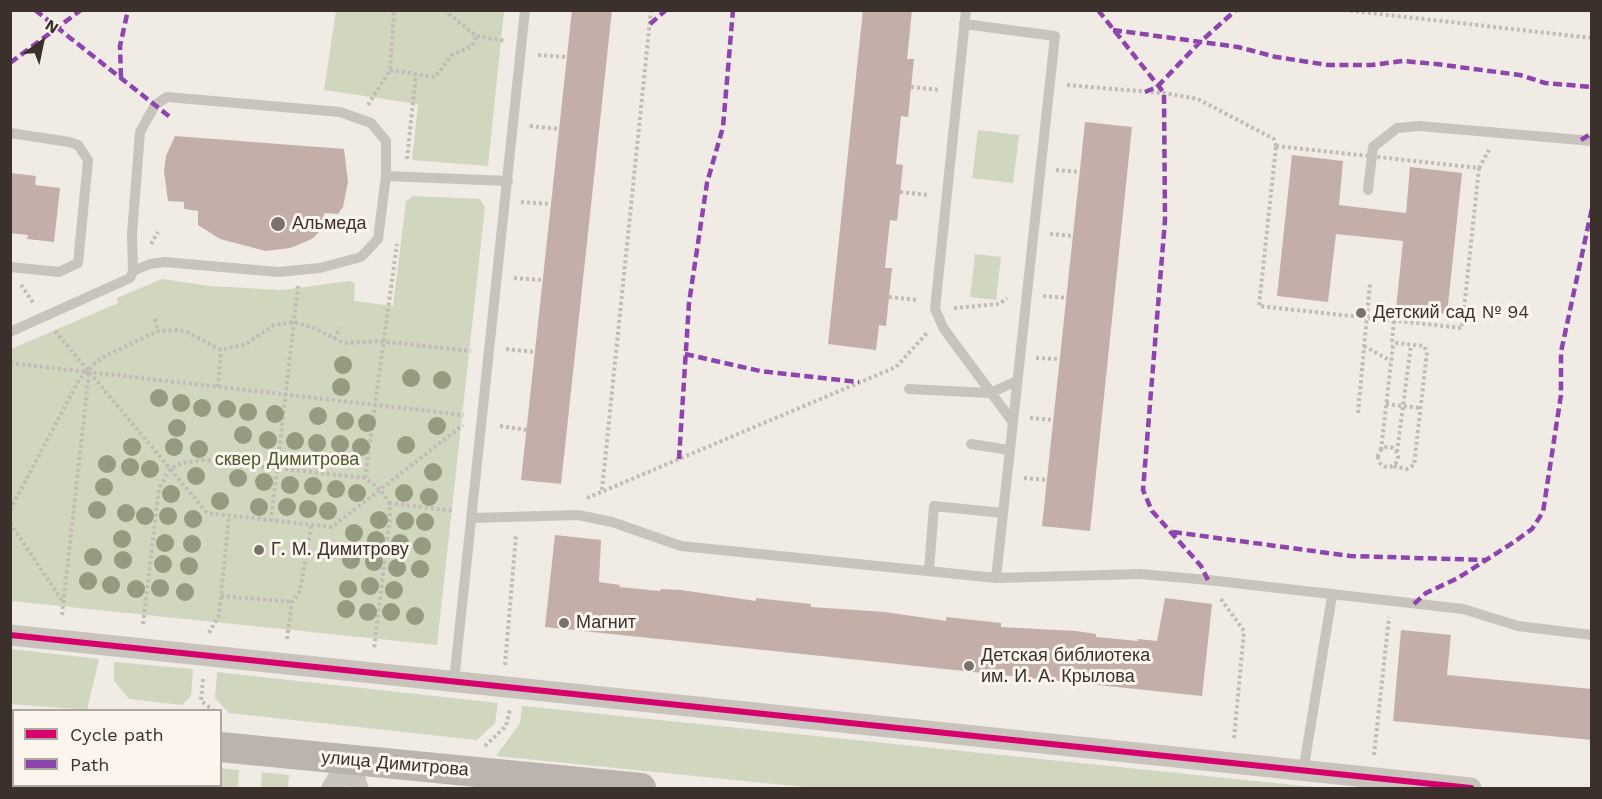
<!DOCTYPE html>
<meta charset="utf-8">
<style>
body{margin:0}
#map{position:relative;width:1602px;height:799px;overflow:hidden;background:#f0ebe5;font-family:"Work Sans",sans-serif}
canvas{display:block}
.frame{position:absolute;inset:0;border:12px solid #3b302b;pointer-events:none}
.legend{position:absolute;left:12px;top:709px;width:210px;height:78px;box-sizing:border-box;background:#fbf5ee;border:2px solid #aea6a0;margin:0;padding:8px 10px;list-style:none;font-size:18px;color:#3b302b}
.legend li{display:flex;align-items:center;gap:12px;height:30px}
.legend b{width:30px;border:2px solid #aea6a0}
.north{position:absolute;left:12px;top:12px;width:60px;height:60px;-webkit-text-stroke:4px #fbf5ee;paint-order:stroke;rotate:33deg;font-size:16px;font-weight:700;line-height:24px;text-align:center;color:#3b302b}
.north::after{content:'';display:block;margin:auto;width:21px;height:27px;background:#3b302b;clip-path:polygon(50% 0,100% 100%,50% 72%,0 100%)}
</style>
<div id="map">
<canvas width="1602" height="799"></canvas>
<div class="frame"></div>
<ul class="legend">
<li><b style="height:8px;background:#d6006c"></b>Cycle path</li>
<li><b style="height:8px;background:#8e44ad"></b>Path</li>
</ul>
<div class="north">N</div>
</div>
<script>
const c = document.querySelector('canvas').getContext('2d');
c.lineJoin = 'round';
function paint(path, color) { c.fillStyle = color; c.fill(path, 'evenodd'); }
const toPath = rows => new Path2D(rows.map(r => 'M' + r).join(''));
function trace(path, color, width, dash) { c.strokeStyle = color; c.lineWidth = width; c.lineCap = dash ? 'butt' : 'round'; c.setLineDash(dash || []); c.stroke(path); }
function write(font, color, halo, rows, align = 'center') {
  c.font = font + ' "Work Sans",sans-serif'; c.lineWidth = 6; c.setLineDash([]); c.textBaseline = 'middle'; c.strokeStyle = halo; c.fillStyle = color; for (const [text, x, y, turn = 0] of rows) {
    c.save(); c.translate(x, y); c.rotate((+turn || 0) * Math.PI / 180); c.textAlign = isNaN(turn) ? turn : align; if (halo) c.strokeText(text, 0, 0); c.fillText(text, 0, 0); c.restore();
  }
}
paint(toPath([
 [336,11,504,11,488,166,412,160,418,104,324,90],
 [978,130,1019,135,1013,183,972,178],
 [413,196,480,199,485,207,437,645,11,601,11,349,118,303,117,298,162,279,210,286,282,290,350,281,355,283,354,301,393,306,406,201],
 [975,254,1001,257,996,300,970,297],
 [11,649,99,659,87,710,11,704],
 [114,662,193,669,191,696,182,705,129,699,114,681],
 [217,672,498,703,495,723,477,740,229,713,215,698],
 [522,706,523,706,1324,788,814,788,496,756,520,723],
 [11,746,13,746,14,786,220,786,221,768,239,770,238,788,11,788],
 [262,772,289,775,288,788,261,788]
]), '#d1d6bf');
paint(toPath([
 [572,10,612,10,561,484,521,480],
 [863,10,912,10,907,59,914,59,908,117,901,116,896,164,903,165,897,221,890,220,885,268,892,268,886,326,879,325,876,350,828,344],
 [1085,122,1132,127,1090,531,1042,526],
 [175,136,344,149,348,182,343,207,338,214,324,213,322,229,312,239,290,248,266,251,220,239,198,225,198,211,184,209,184,202,168,201,164,171,166,156],
 [1292,155,1343,161,1339,205,1406,213,1410,167,1462,173,1447,314,1396,309,1403,241,1336,234,1328,302,1277,296],
 [10,173,36,176,35,185,60,188,54,242,27,239,28,235,10,233],
 [555,535,601,540,599,582,620,585,619,587,660,591,661,589,681,590,756,601,756,598,811,604,811,607,885,612,946,621,946,617,1001,623,1001,627,1076,631,1096,634,1096,637,1138,641,1138,639,1157,641,1165,598,1212,604,1202,696,545,627],
 [1401,630,1451,635,1447,675,1592,689,1592,740,1393,721]
]), '#c3afa7');
trace(toPath([
 [444,10,476,36,506,41],
 [1344,10,1592,38],
 [538,55,567,57],
 [390,70,435,77,452,55,472,46,476,36],
 [1067,85,1164,93,1198,99,1274,139,1276,146],
 [911,87,940,90],
 [368,105,390,70,394,10],
 [530,126,559,129],
 [1276,146,1479,168,1462,328,1259,306,1276,146],
 [407,159,416,74],
 [1479,168,1489,150],
 [1056,170,1080,172],
 [900,192,929,195],
 [521,202,551,204],
 [1050,234,1073,236],
 [151,244,158,232],
 [514,278,543,280],
 [21,285,34,304],
 [1043,296,1066,298],
 [889,297,918,300],
 [954,308,999,304,1007,298],
 [155,319,158,331],
 [1394,321,1392,340,1395,344],
 [55,331,207,513,332,527,463,425],
 [334,339,340,328],
 [1364,346,1391,361],
 [506,349,535,352],
 [1036,358,1060,359],
 [10,363,464,415],
 [218,387,221,350],
 [1386,404,1421,408],
 [1358,413,1370,283],
 [1030,418,1053,420],
 [500,426,527,430],
 '1378 457a10 10 0 1 1 20 0a10 10 0 1 1-20 0Z',
 [1381,450,1393,346,1397,343,1424,346,1427,352,1414,465,1407,469,1393,466],
 [1397,452,1411,345],
 [365,478,397,244],
 [1024,478,1047,480],
 [602,490,651,10],
 [587,498,896,367,927,333],
 [389,503,454,511],
 [10,510,79,380,96,362,107,355,158,331,179,330,189,333,221,350,246,344,274,325,294,322,314,328,344,343,379,341,471,351],
 [271,521,298,286],
 [10,523,63,602],
 [221,596,292,602],
 [1221,599,1244,631,1234,739],
 [62,615,89,373],
 [143,624,159,488,170,469,182,463,204,460,365,478,380,489,389,503,390,517,374,649],
 [209,633,219,615,229,517],
 [287,639,292,602,300,591,311,526],
 [505,665,516,535],
 [203,679,201,701,213,710],
 [485,746,506,726,510,709],
 [1374,755,1389,617]
]), '#c2bbb6', 4, [3, 3]);
trace(toPath([
 [966,10,935,309,944,329,1012,421],
 [964,24,1055,36,996,578],
 [10,133,69,142,78,145,88,160,78,263,59,272,10,267],
 [386,176,508,181],
 [1368,190,1373,147,1397,128,1419,126,1592,141],
 [10,332,130,278,133,271,132,234,140,132,155,105,167,97,340,112,371,123,386,141,386,176,378,239,361,257,320,268,278,272,165,262,150,264,133,271],
 [909,389,990,393,1017,381],
 [971,444,1009,450],
 [472,518,578,515,612,522,681,546,996,578,1140,574,1208,580,1463,609,1518,626,1592,635],
 [929,570,934,506,1003,513],
 [454,681,525,10],
 [1303,772,1332,596]
]), '#c9c3be', 10);
trace(toPath([
 [10,635,1471,788],
 [349,761,358,788],
 [332,788,349,761]
]), '#c9c3be', 21);
trace(toPath([
 [10,725,14,725],
 [220,747,641,788]
]), '#bab3ae', 30);
trace(toPath([
 [35,10,170,117],
 [1098,10,1164,93,1165,220,1143,490,1152,511,1201,566,1208,580],
 [650,24,666,10],
 [1113,30,1238,47,1276,57,1328,65,1372,65,1403,61,1436,64,1520,75,1545,83,1592,87],
 [10,63,81,10],
 [121,77,120,46,128,10],
 [1145,92,1157,87,1199,43,1236,10],
 [1581,140,1592,133],
 [685,354,760,371,859,382],
 [679,459,689,303,707,183,723,127,733,10],
 [1173,532,1350,556,1485,560],
 [1414,604,1426,593,1458,578,1514,542,1532,529,1543,512,1561,395,1561,352,1592,208]
]), '#8e44ad', 4.5, [9, 4.5]);
trace(toPath([
 [10,635,1471,788]
]), '#d6006c', 6);
c.fillStyle = '#959b80';
for (const [x, y] of [
 [343,365],
 [411,378],
 [442,380],
 [341,387],
 [159,398],
 [181,403],
 [202,408],
 [227,409],
 [248,412],
 [275,414],
 [318,416],
 [345,421],
 [367,423],
 [437,426],
 [177,428],
 [243,435],
 [268,440],
 [295,441],
 [317,443],
 [340,444],
 [406,445],
 [132,447],
 [174,447],
 [361,447],
 [199,449],
 [107,464],
 [130,467],
 [150,469],
 [433,472],
 [196,476],
 [238,478],
 [264,482],
 [290,485],
 [313,486],
 [104,487],
 [336,489],
 [357,493],
 [404,493],
 [171,494],
 [429,497],
 [220,501],
 [259,507],
 [287,507],
 [308,509],
 [97,510],
 [328,511],
 [126,513],
 [145,516],
 [168,516],
 [193,519],
 [379,520],
 [405,521],
 [425,522],
 [354,533],
 [122,539],
 [376,540],
 [165,543],
 [400,543],
 [192,544],
 [422,546],
 [93,557],
 [123,560],
 [351,560],
 [374,562],
 [163,564],
 [189,566],
 [397,568],
 [420,569],
 [88,581],
 [111,585],
 [370,586],
 [160,588],
 [136,589],
 [348,589],
 [394,590],
 [185,592],
 [346,609],
 [368,612],
 [391,612],
 [415,616]
]) { c.beginPath(); c.arc(x, y, 9, 0, 2 * Math.PI); c.fill(); }
for (const [x, y, r, color] of [
 [278,224,8,"#7a716c"],
 [1361,313,6,"#7a716c"],
 [259,550,6,"#7a716c"],
 [564,623,6,"#7a716c"],
 [969,666,6,"#7a716c"]
]) { const dot = new Path2D(); dot.arc(x, y, r, 0, 2 * Math.PI); c.fillStyle = color; c.fill(dot); trace(dot, '#fbf5ee', 2); }
write('18px', '#3b302b', '#fbf5ee', [
 ["Альмеда",292,224],
 ["Детский сад № 94",1373,313],
 ["Г. М. Димитрову",271,550],
 ["Магнит",576,623],
 ["Детская библиотека",981,656],
 ["им. И. А. Крылова",981,677]
], 'left');
write('18px', '#4a5a2e', '#fbf5ee', [
 ["сквер Димитрова",287,460]
]);
write('18px', '#3b302b', '#fbf5ee', [
 ["улица Димитрова",395,764,5]
]);
</script>
